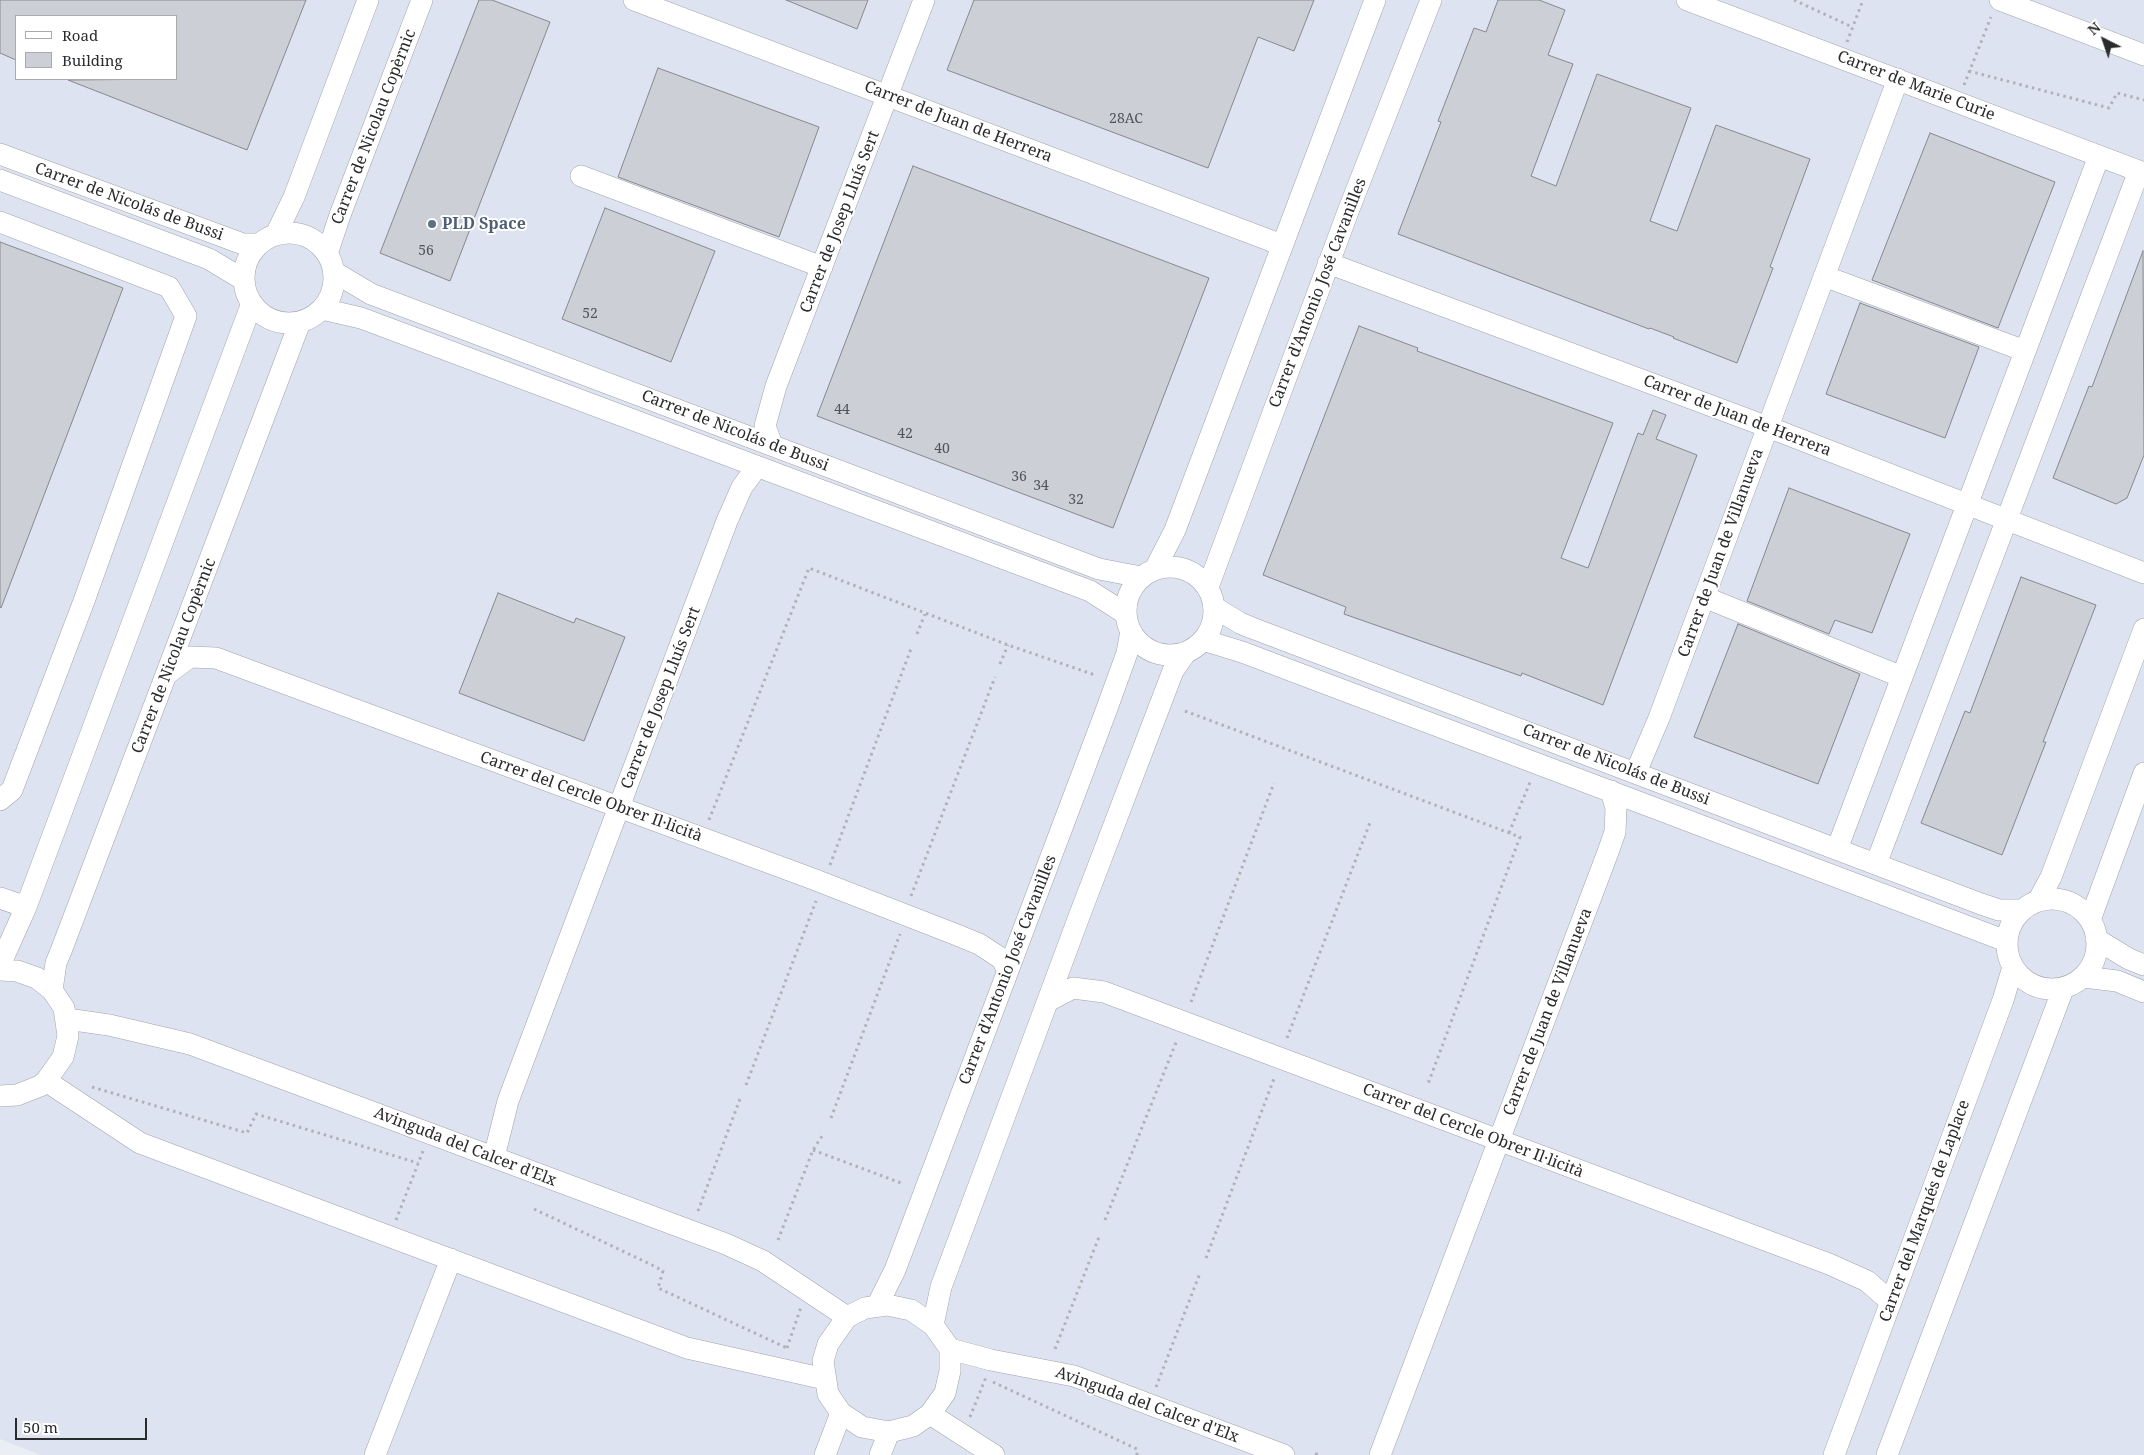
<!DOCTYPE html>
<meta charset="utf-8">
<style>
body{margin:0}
#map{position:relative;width:2144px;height:1455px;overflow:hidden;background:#eceef6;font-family:"Noto Serif",serif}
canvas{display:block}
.legend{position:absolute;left:15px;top:15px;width:162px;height:65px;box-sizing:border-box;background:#fff;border:1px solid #aaaaab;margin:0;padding:6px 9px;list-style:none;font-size:15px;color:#2a2b2d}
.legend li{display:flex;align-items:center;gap:10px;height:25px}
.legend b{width:25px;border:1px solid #aaaaab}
.north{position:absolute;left:2079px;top:15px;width:50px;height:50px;-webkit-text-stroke:4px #fff;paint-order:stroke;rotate:319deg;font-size:14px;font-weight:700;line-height:20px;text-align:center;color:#2a2b2d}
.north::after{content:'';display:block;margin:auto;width:18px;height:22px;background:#2a2b2d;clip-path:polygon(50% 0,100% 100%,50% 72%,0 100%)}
.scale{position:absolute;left:15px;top:1418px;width:132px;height:22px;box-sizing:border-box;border:2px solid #2a2b2d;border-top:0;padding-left:6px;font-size:15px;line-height:18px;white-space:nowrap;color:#2a2b2d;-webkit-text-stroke:4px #fff;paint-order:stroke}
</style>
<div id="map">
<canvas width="2144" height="1455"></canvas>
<ul class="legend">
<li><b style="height:6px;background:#fff"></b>Road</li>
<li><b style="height:14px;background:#cdcfd7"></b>Building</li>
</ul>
<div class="north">N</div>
<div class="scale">50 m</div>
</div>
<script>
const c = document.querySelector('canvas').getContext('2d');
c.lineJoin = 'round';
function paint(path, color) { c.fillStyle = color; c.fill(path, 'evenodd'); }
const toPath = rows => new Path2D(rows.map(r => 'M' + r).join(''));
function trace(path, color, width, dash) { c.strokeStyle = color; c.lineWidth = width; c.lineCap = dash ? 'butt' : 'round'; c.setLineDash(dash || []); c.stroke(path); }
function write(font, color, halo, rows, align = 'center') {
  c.font = font + ' "Noto Serif",serif'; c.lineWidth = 4; c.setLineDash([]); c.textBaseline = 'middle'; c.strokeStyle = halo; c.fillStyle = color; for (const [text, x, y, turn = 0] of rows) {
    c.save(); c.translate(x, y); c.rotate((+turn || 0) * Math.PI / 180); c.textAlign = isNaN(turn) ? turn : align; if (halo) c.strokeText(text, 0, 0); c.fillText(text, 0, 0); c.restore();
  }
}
paint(toPath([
 [0,0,2144,0,2144,1455,40,1455,0,1439],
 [16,16,176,16,176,79,16,79]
]), '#dee3f1');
const building = toPath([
 [0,0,306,0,247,150,68,80,176,79,176,16,16,16,16,60,0,53,0,0],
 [479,0,492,0,550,22,450,281,380,253,479,0],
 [786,0,868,0,857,29,786,0],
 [974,0,1314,0,1294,51,1258,37,1208,168,947,70,974,0],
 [1498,0,1539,0,1565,10,1548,55,1573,64,1531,176,1556,186,1597,74,1691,108,1650,221,1677,231,1716,125,1810,159,1770,267,1773,268,1737,363,1673,338,1674,337,1650,328,1649,329,1398,234,1441,122,1438,121,1474,28,1486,32,1498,0],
 [658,68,819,127,779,237,618,177,658,68],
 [1930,133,2055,182,1998,328,1872,280,1930,133],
 [913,166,1209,278,1113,528,817,416,913,166],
 [605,208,715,251,671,362,562,319,605,208],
 [0,242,123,288,1,608,0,607,0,242],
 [2143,251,2144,455,2127,498,2116,504,2053,478,2089,386,2092,387,2143,251],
 [1860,303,1979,347,1945,438,1826,394,1860,303],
 [1359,326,1418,348,1417,351,1613,423,1561,558,1588,568,1638,433,1643,435,1653,410,1666,415,1656,439,1697,455,1603,705,1522,673,1521,676,1344,614,1346,607,1263,575,1359,326],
 [1789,488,1910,534,1872,633,1835,620,1829,634,1747,601,1789,488],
 [2021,577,2096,605,2043,742,2046,742,2002,855,1921,823,1965,711,1970,713,2021,577],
 [498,593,574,623,576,618,625,637,584,741,459,693,498,593],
 [1738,624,1860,674,1818,784,1694,737,1738,624]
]);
paint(building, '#cdcfd7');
trace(building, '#86898f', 1);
const minor = toPath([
 [634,0,1282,245],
 [1687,0,2144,173],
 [2000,0,2144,55],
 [0,154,243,244,259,244],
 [581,176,822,267],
 [0,180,209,259,244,280],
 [0,222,169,287,186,316,84,601,12,790,0,800],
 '244 278a45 45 0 1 1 90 0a45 45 0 1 1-90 0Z',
 [276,234,294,197,368,0],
 [327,254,340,215,422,0],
 [1328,263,1768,427,2144,573],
 [334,272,371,294,1099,569,1141,577],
 [1824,276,2025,351],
 [322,309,361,318,1090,591,1126,614],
 [772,445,765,426,776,386,924,0],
 '1126 611a44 44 0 1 1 88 0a44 44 0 1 1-88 0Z',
 [1155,569,1175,530,1375,0],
 [1208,587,1349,209,1431,0],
 [1704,597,1902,677],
 [1214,607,1240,623,1252,628,1981,904,1999,910,2022,910],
 [1203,640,1242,652,2006,941],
 [167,674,190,657,216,658,813,879,952,933,979,944,1002,959,1007,969],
 [1636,772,1659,718,1898,79],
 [1837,849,2099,156],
 [1876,864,2139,171],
 [0,898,26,907],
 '2007 944a45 45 0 1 1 90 0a45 45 0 1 1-90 0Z',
 [2038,901,2051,877,2144,629],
 [2090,920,2144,773],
 [2096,939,2129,959,2144,965],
 [0,965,26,907,252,303],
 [0,970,17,971,37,978,52,990,64,1008,68,1036,63,1057,46,1081,40,1086,17,1095,0,1096],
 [2084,977,2117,981,2144,992],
 [52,990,56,963,61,951,300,322],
 [1048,1001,1073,988,1104,992,1829,1264,1867,1281,1891,1302],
 [67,1019,109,1025,190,1044,726,1244,763,1261,847,1317],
 [46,1081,140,1143,687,1348,825,1379],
 [494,1157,508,1101,727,521,742,487,756,468],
 [887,1305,911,1310,933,1325,950,1349,950,1371,945,1393,930,1414,913,1426,889,1432,862,1427,841,1413,828,1394,823,1361,828,1344,847,1317,865,1308,887,1305],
 [877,1306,895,1270,1106,711,1127,653,1131,631],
 [933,1325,941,1287,1080,914,1173,671,1185,654],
 [950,1349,991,1360,1074,1376,1284,1455],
 [930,1414,994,1455],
 [375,1455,451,1259],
 [825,1455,841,1413],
 [880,1455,889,1432],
 [1380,1455,1608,852,1615,832,1616,808,1611,791],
 [1834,1455,2003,1000,2013,967],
 [1887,1455,2063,989]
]);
trace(minor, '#a1a4aa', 22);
trace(toPath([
 [1794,0,1852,27],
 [1847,42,1863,0],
 [1969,71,2109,108,2117,93,2144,100],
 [1964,85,1991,17],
 [917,634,925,614],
 [1000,664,1008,645],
 [1185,711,1520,837,1428,1084],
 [709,820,809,568,1008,645,1095,675],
 [1509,833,1531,780],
 [830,865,912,646],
 [911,896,995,677],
 [1191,1002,1274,783],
 [1287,1038,1371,820],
 [746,1085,816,901],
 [92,1087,247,1133,256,1114,418,1163],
 [831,1118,900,934],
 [813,1150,901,1183],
 [534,1209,652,1265,663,1271,658,1288,787,1348],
 [698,1211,740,1099],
 [396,1220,423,1151],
 [1105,1220,1177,1040],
 [778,1240,813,1150,824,1133],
 [1206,1258,1275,1076],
 [787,1348,801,1307],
 [1055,1349,1099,1237],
 [993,1382,1137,1449,1137,1455],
 [1156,1387,1200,1273],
 [970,1417,986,1377],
 [1316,1455,1318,1449]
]), '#b0b2b8', 3, [2.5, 4]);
trace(minor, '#fff', 21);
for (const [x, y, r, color] of [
 [432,224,5,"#5c6f8a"]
]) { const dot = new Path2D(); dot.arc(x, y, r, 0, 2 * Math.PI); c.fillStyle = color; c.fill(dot); trace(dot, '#fff', 2); }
write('14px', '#535458', null, [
 ["28AC",1126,119],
 ["56",426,251],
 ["52",590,314],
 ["44",842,410],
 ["42",905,434],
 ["40",942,449],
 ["36",1019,477],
 ["34",1041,486],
 ["32",1076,500]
]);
write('16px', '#2a2b2d', '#fff', [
 ["Carrer de Marie Curie",1916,86,21],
 ["Carrer de Juan de Herrera",958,122,21],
 ["Carrer de Nicolau Copèrnic",374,127,-69],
 ["Carrer de Nicolás de Bussi",129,202,20],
 ["Carrer de Josep Lluís Sert",840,222,-69],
 ["Carrer d'Antonio José Cavanilles",1318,293,-69],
 ["Carrer de Juan de Herrera",1737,416,21],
 ["Carrer de Nicolás de Bussi",735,431,21],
 ["Carrer de Juan de Villanueva",1721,553,-70],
 ["Carrer de Nicolau Copèrnic",174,656,-69],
 ["Carrer de Josep Lluís Sert",661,698,-69],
 ["Carrer de Nicolás de Bussi",1616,765,21],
 ["Carrer del Cercle Obrer Il·licità",591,797,20],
 ["Carrer d'Antonio José Cavanilles",1008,970,-69],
 ["Carrer de Juan de Villanueva",1548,1012,-69],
 ["Carrer del Cercle Obrer Il·licità",1473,1131,21],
 ["Avinguda del Calcer d'Elx",465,1147,21],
 ["Carrer del Marqués de Laplace",1925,1211,-70],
 ["Avinguda del Calcer d'Elx",1147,1405,20]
]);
write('bold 16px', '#4e5e75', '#fff', [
 ["PLD Space",442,224]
], 'left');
</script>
